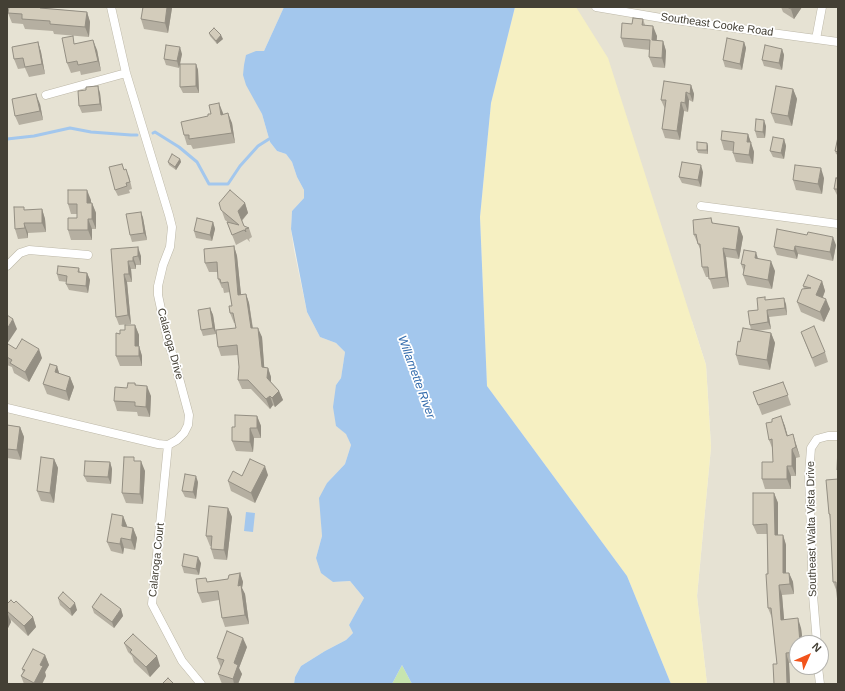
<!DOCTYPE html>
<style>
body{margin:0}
#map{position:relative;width:845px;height:691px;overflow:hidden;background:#f2f0e5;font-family:Helvetica,sans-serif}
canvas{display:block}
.frame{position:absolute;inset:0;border:8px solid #444035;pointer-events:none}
.north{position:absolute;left:789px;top:635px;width:40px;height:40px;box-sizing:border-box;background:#fff;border:1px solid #b4b3ae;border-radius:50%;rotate:45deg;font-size:11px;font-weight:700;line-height:16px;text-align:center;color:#444035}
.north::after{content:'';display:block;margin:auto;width:14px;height:18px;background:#f2541c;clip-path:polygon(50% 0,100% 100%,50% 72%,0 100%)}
</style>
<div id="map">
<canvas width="845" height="691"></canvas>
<div class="frame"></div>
<div class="north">N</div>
</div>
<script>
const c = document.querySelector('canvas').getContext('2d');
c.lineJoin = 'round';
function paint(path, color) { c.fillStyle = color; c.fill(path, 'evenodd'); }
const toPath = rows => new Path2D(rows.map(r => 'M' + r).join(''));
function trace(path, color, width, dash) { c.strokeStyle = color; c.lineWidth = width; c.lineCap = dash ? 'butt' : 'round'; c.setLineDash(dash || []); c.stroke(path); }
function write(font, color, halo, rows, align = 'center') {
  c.font = font + ' Helvetica,sans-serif'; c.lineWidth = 3.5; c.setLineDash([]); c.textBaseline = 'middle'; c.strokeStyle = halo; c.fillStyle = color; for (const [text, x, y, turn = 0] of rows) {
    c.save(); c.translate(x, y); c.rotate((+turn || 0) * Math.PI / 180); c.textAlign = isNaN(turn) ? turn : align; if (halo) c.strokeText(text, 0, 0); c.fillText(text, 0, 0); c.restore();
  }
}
paint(toPath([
 [7,7,284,7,264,51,256,51,255,99,262,114,270,142,277,151,286,154,292,162,297,177,304,190,304,198,292,211,291,229,294,250,307,312,320,337,336,343,345,352,341,378,336,385,336,426,346,433,351,445,345,464,327,483,321,518,322,536,316,558,333,582,350,581,364,598,349,625,353,633,346,640,325,651,301,666,295,677,294,684,7,684],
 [522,7,838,7,838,684,707,684,697,596,711,447,706,365,692,321,612,306],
 [797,643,821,643,821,667,797,667]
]), '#e6e2d3');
paint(toPath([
 [402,665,412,684,392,684]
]), '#c7e5af');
paint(toPath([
 [515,7,576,7,608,58,706,365,711,447,697,596,707,684,671,684,627,576,487,386,480,217,491,103]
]), '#f6f0c2');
paint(toPath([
 [284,7,515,7,491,103,480,217,487,386,627,576,671,684,412,684,402,665,392,684,294,684,295,677,301,666,325,651,346,640,353,633,349,625,364,598,350,581,333,582,321,573,316,558,322,536,319,498,327,483,345,464,351,445,346,434,336,426,333,407,336,385,341,378,345,352,336,343,320,337,307,312,291,229,292,211,304,198,304,190,297,177,292,162,286,154,277,151,270,142,262,114,246,85,243,75,244,65,246,55,256,51,264,51],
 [246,512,255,513,253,532,244,531]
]), '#a3c7ed');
trace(toPath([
 [153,133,155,132,179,147,197,162,209,184,228,184,240,166,258,146,269,139],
 [7,139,34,136,70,128,91,132,131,135,137,135]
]), '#a3c7ed', 3);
const minor = toPath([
 [596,7,661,18,838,42],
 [816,39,822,7],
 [46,95,126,73],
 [701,206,838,224],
 [7,266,20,253,29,250,88,255],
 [7,408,158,444,168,445,177,440,184,433,188,425,189,415,175,363,167,337,158,295,158,286,163,265,170,247,172,227,169,215,126,73,111,7],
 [168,445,152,604,182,661,201,684],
 [817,643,813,595,809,474,811,448,817,439,828,436,838,436],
 [818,667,820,684]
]);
trace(minor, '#bdb8a8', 9);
trace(minor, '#fff', 8);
paint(toPath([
 [9,7,43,7,43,8,87,12,90,22,89,37,54,34,53,31,25,29,23,24,12,23,8,13],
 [781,7,802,7,794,19,783,12],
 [172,8,168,33,144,29,141,19],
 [643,19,645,25,657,36,656,41,663,41,666,51,665,68,653,67,649,57,650,50,624,47,621,38,632,24],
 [209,33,223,39,217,44,210,36],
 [38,42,41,52,45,74,29,77,25,68,18,69,14,59],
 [744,42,746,48,742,70,725,67,723,60],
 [75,43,97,50,101,71,81,75,80,71,71,73,67,63],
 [782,49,784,55,782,70,764,66,762,60],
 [182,54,180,64,196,64,198,70,199,93,183,93,180,87,180,65,179,68,166,65,164,59],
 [691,85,694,94,693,102,689,100,688,112,684,111,680,140,665,138,662,129,665,109,661,100],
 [793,89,797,99,792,126,775,123,771,113],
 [100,93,102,111,82,113,79,106],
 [40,104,43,120,19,125,15,116],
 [223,113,223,114,232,123,235,143,193,149,191,145,187,145,184,135,208,116],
 [766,126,765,138,757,138,755,131],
 [748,134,754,152,753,164,736,162,733,153,733,151,724,150,721,140],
 [838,137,838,155,836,154,835,151],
 [784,139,786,146,784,159,773,157,770,151],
 [708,146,708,154,698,153,697,150],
 [180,159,181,162,176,170,169,165,168,162],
 [124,170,129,176,132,189,129,190,130,193,118,196,115,190],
 [703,172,701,187,682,183,679,177],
 [824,178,822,194,796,190,793,180],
 [838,178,838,197,834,189],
 [91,200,91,203,92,203,96,213,96,229,92,229,92,240,71,240,68,230,77,218,77,214,71,214,68,204],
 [219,203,245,203,248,213,242,221,244,226,249,228,252,237,249,239,250,242,247,239,236,245,227,222,229,223,225,220],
 [42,209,45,219,46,232,28,233,28,238,18,239,15,229],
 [141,212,143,218,147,240,132,242,130,235],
 [711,218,713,224,739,227,743,237,739,259,726,257,729,287,713,289,709,277,706,277,702,267,701,251,694,235],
 [213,222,215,229,212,241,196,238,194,231],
 [777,229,836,245,833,261,798,254,797,259,777,255,774,247],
 [234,246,237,256,241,295,246,294,249,303,253,328,262,337,264,367,268,368,271,377,271,382,279,391,283,400,275,407,273,405,270,409,251,389,242,389,238,380,239,367,238,355,221,356,218,347,236,328,235,323,234,323,230,313,232,306,230,292,224,293,223,288,222,288,218,279,218,272,209,272,205,263],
 [111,249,141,256,141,265,136,265,136,269,131,269,132,282,127,282,131,324,119,325,116,317],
 [758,258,775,271,772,289,747,285,743,275,744,272,741,264],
 [79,268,80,272,87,273,90,280,88,293,69,290,66,284,67,282,59,281,57,274],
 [822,281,825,291,823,297,830,309,824,322,801,312,797,302,804,289,803,286],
 [766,300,786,304,787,315,769,317,771,329,757,331,771,333,775,343,770,370,739,365,736,355,740,342,751,330,750,325,758,310],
 [210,308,213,315,216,334,203,336,201,330],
 [135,325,139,335,139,346,142,356,142,366,120,366,116,356,120,334,125,330],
 [801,332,825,352,828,362,815,367],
 [7,347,42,358,29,382,14,373,12,367,7,365],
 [57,366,59,374,70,377,74,387,69,401,47,394,43,384],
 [783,382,791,405,762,415,753,392],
 [135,383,136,385,151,396,150,417,138,416,137,412,117,411,114,401,127,388],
 [257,416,261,426,261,438,254,438,253,452,236,451,232,441,235,427],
 [781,416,788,436,796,444,800,457,796,458,796,476,791,476,791,489,765,489,762,479,773,462,773,450,769,440,772,422],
 [7,425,20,427,24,437,21,460,7,458],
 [54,459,58,468,54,503,41,501,37,491],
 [135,461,145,471,143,504,126,503,122,493],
 [110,462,112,469,111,484,87,482,84,476],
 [268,475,255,503,231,491,228,481,242,476],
 [838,479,838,604,837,592,833,582,830,519,829,514,826,480],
 [198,482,196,499,185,497,182,491],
 [774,493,778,503,778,535,783,535,786,545,786,573,789,573,793,582,794,594,782,595,784,620,801,628,803,643,797,643,797,662,789,663,790,684,774,684,777,664,772,618,768,608,767,534,757,534,753,525],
 [228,508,232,517,227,560,214,559,211,549,211,546,210,546,206,536],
 [123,516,127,526,127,527,133,528,137,538,135,550,124,548,123,554,111,551,107,542],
 [201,563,199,575,184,573,182,566],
 [240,573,243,582,242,588,245,594,249,624,225,627,222,618,219,600,202,603,198,593,208,582,228,579],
 [58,598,77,610,72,616,60,605],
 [14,603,33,617,36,627,28,636,11,620,11,622,7,630,7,604],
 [92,607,121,609,123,616,114,628,94,613],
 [124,643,160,666,150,677,134,662,132,656,128,652],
 [247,647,239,668,242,674,238,684,222,684,218,674,221,668,217,658],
 [45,655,49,665,45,672,46,676,42,684,24,684,21,676,23,672,22,669]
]), '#b5afa1');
paint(toPath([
 [167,7,171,7,172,8,168,33,165,23],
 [792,7,802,7,794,19,791,9],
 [87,12,90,22,89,37,85,27],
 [653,26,657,36,656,50,652,40],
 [221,35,223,39,217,44,216,41],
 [93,40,97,50,101,71,98,61],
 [663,41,666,51,665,68,662,58],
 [38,42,41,52,45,74,42,64],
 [744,42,746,48,742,70,740,64],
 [180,47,182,54,179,68,177,61],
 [782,49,784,55,782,70,779,63],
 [196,64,198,70,199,93,196,86],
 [691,85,694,94,693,102,690,94],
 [98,86,100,93,102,111,100,104],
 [793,89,797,99,792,126,788,116],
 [686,92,689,100,688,112,685,103],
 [36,94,40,104,43,120,40,111],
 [681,102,684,111,680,140,677,131],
 [219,103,223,113,225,125,221,115],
 [228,113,232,123,235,143,232,133],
 [764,120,766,126,765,138,763,132],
 [748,134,754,152,753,164,749,155,747,142],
 [784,139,786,146,784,159,781,153],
 [707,143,708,146,708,154,707,150],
 [180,159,181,162,176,170,175,167],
 [701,165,703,172,701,187,698,180],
 [821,168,824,178,822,194,818,184],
 [87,190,91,200,91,212,87,203],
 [92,203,96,213,96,229,92,219],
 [245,203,248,213,241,221,238,211],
 [42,209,45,219,46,232,42,223],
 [141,212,143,218,147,240,144,233],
 [88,219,92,229,92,240,88,230],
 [213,222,215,229,212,241,210,235],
 [24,223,28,233,28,238,25,228],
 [739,227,743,237,739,259,736,250],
 [833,237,836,245,833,261,830,252],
 [234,246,237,256,242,304,238,295],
 [795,246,798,254,797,259,794,251],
 [138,247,141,256,141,265,138,256],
 [723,248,726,257,729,287,726,277],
 [756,252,759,262,755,258],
 [133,257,136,265,136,269,133,261],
 [128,261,131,269,132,282,129,274],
 [771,261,775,271,772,289,768,280],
 [87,273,90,280,88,293,86,286],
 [124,274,127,282,131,324,128,315],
 [822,281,825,291,820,304,816,295],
 [246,294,249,303,254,338,251,328],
 [784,298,786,304,787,315,785,308],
 [826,299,830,309,824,322,820,312],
 [210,308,213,315,216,334,213,328],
 [767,310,769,317,771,329,768,322],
 [13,319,17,329,7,344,7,329],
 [135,325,139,335,139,356,135,346],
 [258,328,262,337,265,377,262,367],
 [771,333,775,343,770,370,767,360],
 [139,346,142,356,142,366,139,356],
 [39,349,42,358,29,382,25,372],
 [57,366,60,376,55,372],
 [268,368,271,377,271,388,267,378],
 [70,377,74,387,69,401,66,391],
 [147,386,151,396,150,417,146,407],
 [279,391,283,400,275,407,272,398],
 [270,396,273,405,270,409,266,399],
 [257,416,261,426,261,438,257,428],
 [781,416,785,426,790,446],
 [20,427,24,437,21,460,17,450],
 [250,428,254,438,253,452,250,442],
 [793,434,796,444,800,457,796,447],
 [792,449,796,458,796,476,792,466],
 [54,459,58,468,54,503,50,493],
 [141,461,145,471,143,504,140,494],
 [110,462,112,469,111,484,108,477],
 [265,466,268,475,255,503,251,493],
 [787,466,791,476,791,489,787,479],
 [196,476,198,482,196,499,193,492],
 [774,493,778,503,778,545,775,535],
 [228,508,232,517,227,560,224,550],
 [123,516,127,526,125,536,122,526],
 [133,528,137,538,135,550,131,540],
 [783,535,786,545,786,583,783,573],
 [121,538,124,548,123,554,120,544],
 [198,557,201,563,199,575,196,569],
 [240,573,243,582,242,588,245,594,249,624,245,615,238,586],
 [789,573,793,582,794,594,790,584],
 [779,585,782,595,785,630,781,620],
 [75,603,77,610,72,616,70,609],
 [121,609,123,616,114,628,112,622],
 [7,612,11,622,7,630],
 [33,617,36,627,28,636,24,626],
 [798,618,801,628,803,643,800,643],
 [243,638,247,647,239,668,242,674,238,684,234,684,233,679,234,663],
 [786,653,789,663,790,684,787,684],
 [45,655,49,665,45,672,46,676,42,684,35,684,34,683,40,665],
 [157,656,160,666,150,677,146,667]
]), '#948f83');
const building = toPath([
 [9,7,40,7,40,8,87,12,85,27,50,24,50,21,22,19,22,14,8,13,9,7],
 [143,7,167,7,165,23,141,19,143,7],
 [787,7,792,7,791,9,787,7],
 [633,18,643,19,642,25,653,26,652,40,663,41,662,58,649,57,650,40,621,38,622,23,632,24,633,18],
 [214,28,221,35,216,41,209,33,214,28],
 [73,36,74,44,93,40,98,61,78,65,77,61,67,63,62,38,73,36],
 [727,38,744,42,740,64,723,60,727,38],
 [38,42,42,64,25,67,23,58,14,59,12,47,38,42],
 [166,45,180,47,177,61,164,59,166,45],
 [765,45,782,49,779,63,762,60,765,45],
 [180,64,196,64,196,86,180,87,180,64],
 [664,81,691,85,690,94,686,92,685,103,681,102,677,131,662,129,666,100,661,100,664,81],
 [98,86,100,104,79,106,78,91,86,90,86,87,98,86],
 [776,86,793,89,788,116,771,113,776,86],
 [36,94,40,111,15,116,12,99,36,94],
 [219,103,221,115,228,113,232,133,189,139,189,135,184,135,181,122,208,116,208,114,211,114,209,105,219,103],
 [756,119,764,120,763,132,755,131,756,119],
 [722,131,748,134,747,142,751,142,749,155,733,153,734,142,721,140,722,131],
 [773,137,784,139,781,153,770,151,773,137],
 [838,137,838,152,835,151,838,137],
 [697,142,707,143,707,150,697,150,697,142],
 [172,154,180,159,175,167,168,162,172,154],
 [682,162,701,165,698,180,679,177,682,162],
 [122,164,124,170,126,169,130,182,126,183,127,186,115,190,109,167,122,164],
 [795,165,821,168,818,184,793,180,795,165],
 [836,178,838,178,838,189,834,189,836,178],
 [68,190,87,190,87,203,92,203,92,219,88,219,88,230,68,230,68,218,77,218,77,204,68,204,68,190],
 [230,190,245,203,238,211,244,226,249,228,245,229,246,232,244,230,232,235,227,222,239,225,221,210,219,203,230,190],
 [14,207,24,207,24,210,42,209,42,223,24,223,25,228,15,229,14,207],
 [141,212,144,233,130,235,126,214,141,212],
 [197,218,213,222,210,235,194,231,197,218],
 [711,218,712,223,739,227,736,250,723,248,726,277,709,279,708,267,702,267,700,244,698,244,696,234,694,235,693,220,711,218],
 [777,229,807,235,808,232,833,237,830,252,795,246,794,251,774,247,777,229],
 [234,246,238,295,246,294,251,328,258,328,262,367,268,368,267,378,279,391,272,398,270,396,266,399,248,380,238,380,239,367,237,345,218,347,216,330,236,328,233,313,230,313,229,306,232,306,228,282,221,283,220,279,218,279,217,262,205,263,204,249,234,246],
 [138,247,138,256,133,257,133,261,128,261,129,274,124,274,128,315,116,317,111,249,138,247],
 [744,250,756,252,755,258,771,261,768,280,743,275,745,265,741,264,744,250],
 [58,266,79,268,78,272,87,273,86,286,66,284,67,276,57,274,58,266],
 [808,275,822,281,816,295,826,299,820,312,797,302,802,289,811,288,803,286,808,275],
 [765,297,765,300,784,298,785,308,767,310,768,322,750,325,748,311,758,310,757,298,765,297],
 [210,308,213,328,201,330,198,310,210,308],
 [7,315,13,319,7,329,7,315],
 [125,325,135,325,135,346,139,346,139,356,116,356,116,333,120,334,120,330,125,330,125,325],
 [814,326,825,352,812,358,801,332,814,326],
 [743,328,771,333,767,360,736,355,738,341,740,342,743,328],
 [22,339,39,349,25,372,10,363,12,360,7,357,7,347,8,344,16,349,22,339],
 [50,364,57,366,55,372,70,377,66,391,43,384,50,364],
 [783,382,788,395,758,405,753,392,783,382],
 [128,383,135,383,135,385,147,386,146,407,135,406,135,402,114,401,115,387,127,388,128,383],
 [235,415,257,416,257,428,250,428,250,442,232,441,232,427,235,427,235,415],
 [781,416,787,436,793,434,796,447,792,449,792,466,787,466,787,479,762,479,762,462,773,462,772,439,769,440,766,423,772,422,772,419,781,416],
 [7,425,20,427,17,450,7,449,7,425],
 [838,446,838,470,837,470,838,446],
 [41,457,54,459,50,493,37,491,41,457],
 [124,457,134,457,134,461,141,461,140,494,122,493,124,457],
 [250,459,265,466,251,493,228,481,233,471,242,476,250,459],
 [85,461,110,462,108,477,84,476,85,461],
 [185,474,196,476,193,492,182,491,185,474],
 [838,479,838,604,836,582,833,582,830,514,829,514,826,480,838,479],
 [753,493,774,493,775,535,783,535,783,573,789,573,790,584,779,585,781,620,798,618,800,643,797,643,797,652,786,653,787,684,774,684,773,664,777,664,771,608,768,608,766,574,768,574,767,524,753,525,753,493],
 [209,506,228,508,224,550,211,549,212,536,206,536,209,506],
 [112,514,123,516,122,526,133,528,131,540,121,538,120,544,107,542,112,514],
 [184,554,198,557,196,569,182,566,184,554],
 [240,573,238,586,241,585,245,615,222,618,218,591,198,593,196,579,206,578,207,582,228,579,229,575,240,573],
 [63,592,75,603,70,609,58,598,63,592],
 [101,594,121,609,112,622,92,607,101,594],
 [11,600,14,603,16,601,33,617,24,626,7,611,7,604,11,600],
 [227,631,243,638,234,663,238,665,233,679,218,674,224,660,217,658,227,631],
 [133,634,157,656,146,667,130,652,132,650,124,643,133,634],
 [33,649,45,655,40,665,43,666,34,683,21,676,25,670,22,669,33,649],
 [168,678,174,684,162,684,168,678]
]);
paint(building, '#d3ccbb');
trace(building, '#948f83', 1);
write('11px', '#444035', '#fff', [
 ["Southeast Cooke Road",717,25,8],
 ["Calaroga Drive",170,344,75],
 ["Southeast Walta Vista Drive",812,529,-91],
 ["Calaroga Court",157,560,-84]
]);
write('italic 12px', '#326bac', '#fff', [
 ["Willamette River",416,377,70]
]);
</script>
